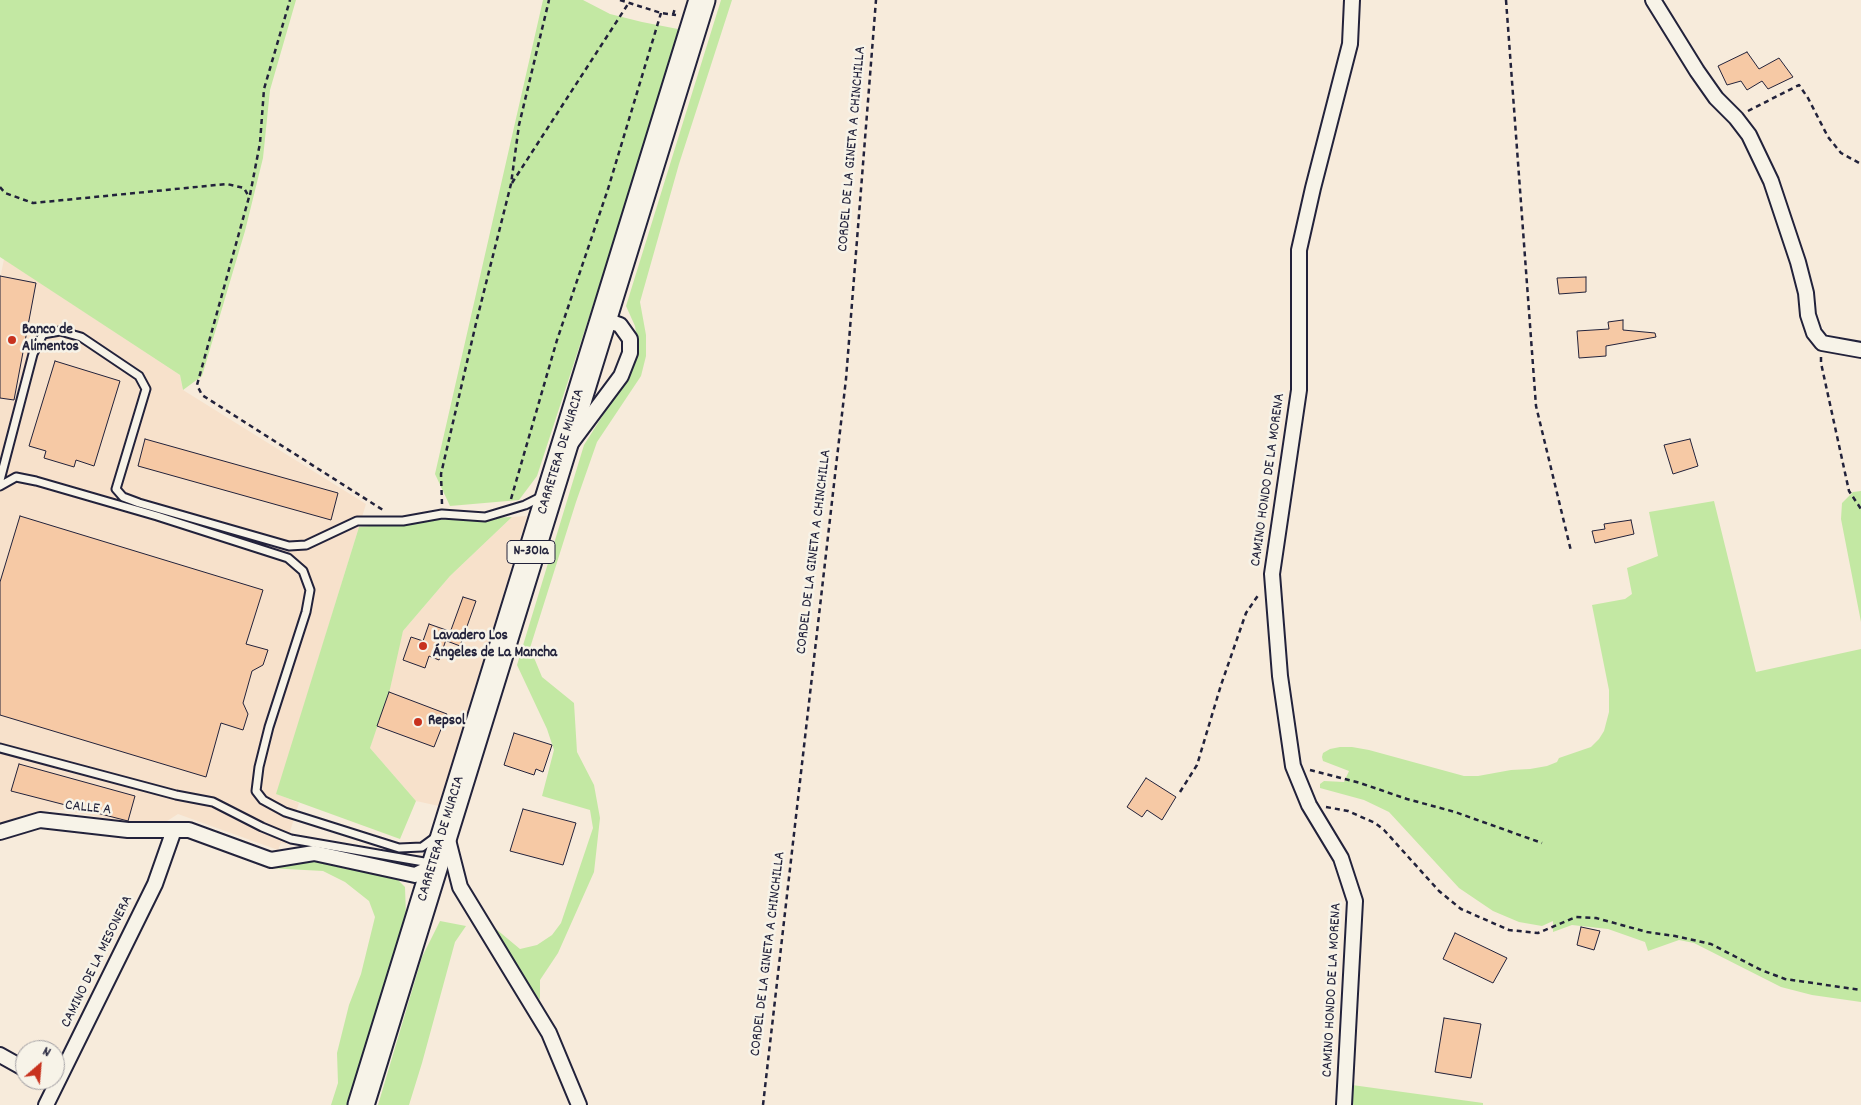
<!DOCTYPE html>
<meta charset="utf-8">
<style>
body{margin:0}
#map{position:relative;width:1861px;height:1105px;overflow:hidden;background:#f7ebdb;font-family:Dekko,sans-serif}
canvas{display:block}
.north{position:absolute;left:15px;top:1040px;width:50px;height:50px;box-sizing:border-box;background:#f7f3e8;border:1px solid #a29fa3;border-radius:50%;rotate:27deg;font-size:14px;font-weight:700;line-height:20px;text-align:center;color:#22223b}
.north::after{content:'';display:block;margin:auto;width:18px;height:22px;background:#c8321e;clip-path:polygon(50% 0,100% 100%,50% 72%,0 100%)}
</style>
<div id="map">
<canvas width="1861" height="1105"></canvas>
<div class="north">N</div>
</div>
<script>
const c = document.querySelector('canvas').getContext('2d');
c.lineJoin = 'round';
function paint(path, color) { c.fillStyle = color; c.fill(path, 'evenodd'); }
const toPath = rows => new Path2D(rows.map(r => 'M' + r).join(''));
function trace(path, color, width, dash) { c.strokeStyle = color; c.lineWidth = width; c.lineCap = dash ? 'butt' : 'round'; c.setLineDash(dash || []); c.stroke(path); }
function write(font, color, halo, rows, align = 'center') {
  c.font = font + ' Dekko,sans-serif'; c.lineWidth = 5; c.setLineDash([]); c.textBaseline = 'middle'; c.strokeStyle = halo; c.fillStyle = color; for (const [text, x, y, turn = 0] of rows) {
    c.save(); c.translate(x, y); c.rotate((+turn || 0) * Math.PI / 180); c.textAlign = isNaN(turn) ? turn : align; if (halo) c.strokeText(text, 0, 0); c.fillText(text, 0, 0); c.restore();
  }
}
paint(toPath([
 [4,259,180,375,183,390,366,504,277,794,299,803,286,844,281,843,278,850,178,814,164,823,148,824,127,823,64,810,53,810,35,812,0,823,0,279],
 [527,516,439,806,416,801,370,748,403,631,450,576,512,517]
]), '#f7e1cb');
paint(toPath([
 [0,0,296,0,270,90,263,158,245,231,202,376,183,390,180,375,0,257],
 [543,0,583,0,610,14,642,22,683,30,537,476,519,500,450,506,435,474],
 [721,0,732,0,679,164,640,302,646,335,646,356,641,376,597,442,576,502,530,648,542,677,574,703,577,752,594,785,600,818,594,872,558,953,540,980,540,1000,522,978,501,946,496,929,520,949,537,945,552,935,561,923,593,828,590,810,542,796,554,750,547,729,517,665,584,445,631,371,639,351,635,326,626,306],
 [1861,491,1861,622,1841,519,1842,503,1853,492],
 [1714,501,1756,672,1861,649,1861,1002,1812,995,1781,987,1694,943,1679,940,1648,951,1645,942,1608,929,1572,925,1553,932,1553,921,1542,926,1519,922,1493,911,1459,888,1389,812,1364,800,1320,788,1320,784,1324,781,1344,782,1349,771,1323,761,1322,757,1323,753,1330,749,1340,747,1352,747,1369,750,1464,776,1478,776,1511,770,1530,769,1547,766,1557,762,1559,758,1591,747,1599,739,1604,731,1609,712,1609,690,1592,605,1625,599,1632,594,1627,568,1658,556,1649,512],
 [512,517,450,576,403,631,390,689,370,748,416,801,400,839,276,794,359,527,433,520],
 [322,859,397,879,405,887,406,916,350,1105,331,1105,338,1083,337,1053,349,1005,361,974,375,917,369,901,345,882,323,871,268,868,262,866],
 [440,921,466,926,455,942,422,1063,409,1105,378,1105,422,957],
 [1352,1085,1483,1103,1483,1105,1351,1105]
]), '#c3e8a3');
const building = toPath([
 [1747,52,1759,69,1779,58,1793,77,1768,89,1762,81,1747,90,1741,81,1727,85,1718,66,1747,52],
 [0,276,36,283,14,400,0,398,0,276],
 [1586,277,1586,292,1559,294,1557,278,1586,277],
 [1623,320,1623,330,1655,333,1656,337,1606,346,1606,356,1579,358,1577,331,1609,329,1608,322,1623,320],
 [55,361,120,381,94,466,76,460,74,467,44,458,46,451,29,446,55,361],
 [145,439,338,493,331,520,138,466,145,439],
 [1690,439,1698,466,1673,474,1664,445,1690,439],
 [20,516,263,590,246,644,268,650,263,665,252,671,243,703,248,714,243,730,221,723,206,777,0,715,0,582,20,516],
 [1631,520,1634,534,1595,543,1592,531,1605,529,1604,524,1631,520],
 [463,597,476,601,460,646,447,641,463,597],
 [429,624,449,631,439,660,429,656,425,668,403,660,411,637,423,641,429,624],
 [389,692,447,714,434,747,377,726,389,692],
 [514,733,552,745,543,772,536,769,534,775,504,765,514,733],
 [19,764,135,796,128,821,11,791,19,764],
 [1146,778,1176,797,1162,820,1147,810,1142,817,1127,807,1146,778],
 [523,809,576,823,563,865,510,851,523,809],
 [1581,927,1600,931,1594,950,1577,945,1581,927],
 [1455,933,1507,958,1493,983,1443,959,1455,933],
 [1444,1018,1481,1024,1471,1078,1435,1072,1444,1018]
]);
paint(building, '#f6c9a5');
trace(building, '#22223b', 1);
const lane = toPath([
 [0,480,33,354,43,334,60,331,81,337,139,376,146,389,116,489,123,497,139,503,289,546,306,545,357,521,403,521,442,514,485,517,525,505,543,496],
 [0,486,16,477,36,481,157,516,288,558,303,571,310,590,306,612,269,727,259,767,256,791,263,800,285,812,399,848,422,847,437,836],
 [0,748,176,795,213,802,262,827,291,839,430,863]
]);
const street = toPath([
 [1653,0,1697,71,1716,98,1736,118,1749,135,1771,181,1798,262,1806,293,1808,315,1814,333,1822,343,1861,350],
 [571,443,621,376,630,353,630,339,620,325,603,319],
 [0,832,40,820,128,830,189,830,271,860,314,853,415,875,434,866],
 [447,836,460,887,549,1033,579,1105],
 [0,1055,25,1069],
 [46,1105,155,884,174,830],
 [1344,1105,1355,901,1341,858,1309,805,1293,766,1280,676,1272,574,1299,390,1299,250,1313,188,1350,44,1352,0]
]);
const highway = toPath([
 [361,1105,702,0]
]);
trace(lane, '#22223b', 11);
trace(street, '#22223b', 18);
trace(highway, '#22223b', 29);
trace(toPath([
 [620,0,661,13,676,15],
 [1506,0,1536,406,1571,551],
 [673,15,675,8],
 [1748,111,1799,85,1808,98,1828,137,1841,153,1861,164],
 [512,183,628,4],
 [0,187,5,193,33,203,227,184,244,188,249,197,197,385,202,395,383,510],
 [250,195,260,143,264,89,290,0],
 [1821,357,1821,363,1849,491,1861,509],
 [511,499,557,340,608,189,661,13],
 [442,504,441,474,477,319,511,184,519,125,549,0],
 [1310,770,1360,783,1407,799,1455,812,1542,843],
 [1180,792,1197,765,1221,685,1246,613,1259,594],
 [1326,807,1348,811,1375,823,1384,830,1439,891,1461,909,1509,930,1538,933,1576,917,1596,918,1647,932,1675,936,1711,944,1761,970,1785,979,1861,990],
 [763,1105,846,379,876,0]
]), '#22223b', 2.5, [5, 4]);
trace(lane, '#f7f3e8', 7);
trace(street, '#f7f3e8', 14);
trace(highway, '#f7f3e8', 25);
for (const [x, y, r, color] of [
 [12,340,5,"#c8321e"],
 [423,646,5,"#c8321e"],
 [418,722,5,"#c8321e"]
]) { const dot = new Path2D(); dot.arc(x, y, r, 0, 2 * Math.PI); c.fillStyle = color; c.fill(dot); trace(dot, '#f7f3e8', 2); }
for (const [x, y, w] of [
 [531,552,48]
]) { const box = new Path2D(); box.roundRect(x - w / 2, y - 11.5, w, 23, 4); c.fillStyle = '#f7f3e8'; c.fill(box); trace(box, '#22223b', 1); }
write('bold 14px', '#22223b', null, [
 ["N-301a",531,552]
]);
write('15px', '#22223b', '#f7f3e8', [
 ["CORDEL DE LA GINETA A CHINCHILLA",853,149,-85],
 ["CARRETERA DE MURCIA",562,452,-73],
 ["CAMINO HONDO DE LA MORENA",1269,480,-82],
 ["CORDEL DE LA GINETA A CHINCHILLA",815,552,-83],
 ["CALLE A",88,809,6],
 ["CARRETERA DE MURCIA",442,839,-73],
 ["CORDEL DE LA GINETA A CHINCHILLA",769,954,-83],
 ["CAMINO DE LA MESONERA",98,962,-64],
 ["CAMINO HONDO DE LA MORENA",1333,990,-87]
]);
write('bold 15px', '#22223b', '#f7f3e8', [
 ["Banco de",22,331],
 ["Alimentos",22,348],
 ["Lavadero Los",433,637],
 ["Ángeles de La Mancha",433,654],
 ["Repsol",428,722]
], 'left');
</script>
